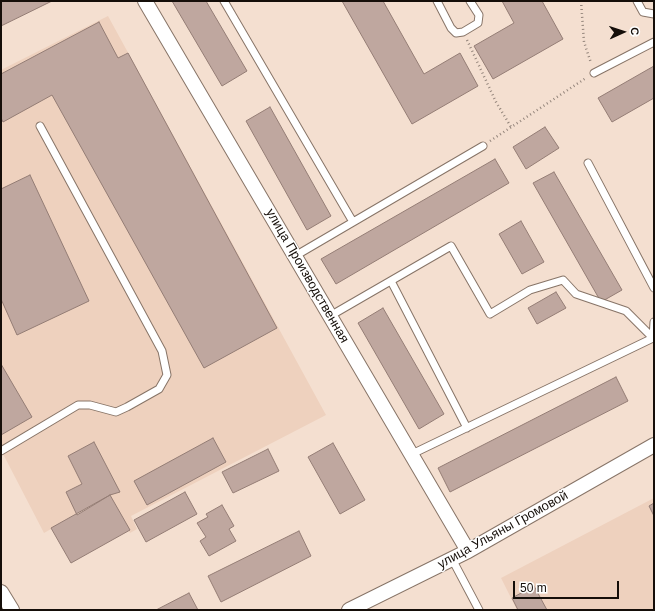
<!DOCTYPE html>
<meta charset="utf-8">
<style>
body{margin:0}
#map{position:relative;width:655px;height:611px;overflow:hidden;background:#f4dfd0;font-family:Helvetica,sans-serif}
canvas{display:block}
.frame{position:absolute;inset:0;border:2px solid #150e09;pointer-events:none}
.north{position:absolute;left:603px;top:12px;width:40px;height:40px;-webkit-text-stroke:3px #fff;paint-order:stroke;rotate:87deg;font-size:11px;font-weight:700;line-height:16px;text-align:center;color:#150e09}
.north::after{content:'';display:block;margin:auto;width:14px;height:18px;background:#150e09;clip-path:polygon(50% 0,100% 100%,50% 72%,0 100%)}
.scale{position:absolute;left:513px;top:581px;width:106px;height:18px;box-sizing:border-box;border:2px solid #150e09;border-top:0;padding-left:5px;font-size:12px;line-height:14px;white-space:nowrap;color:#150e09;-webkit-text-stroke:3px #fff;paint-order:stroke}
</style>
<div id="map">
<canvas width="655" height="611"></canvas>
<div class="frame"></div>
<div class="north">С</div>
<div class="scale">50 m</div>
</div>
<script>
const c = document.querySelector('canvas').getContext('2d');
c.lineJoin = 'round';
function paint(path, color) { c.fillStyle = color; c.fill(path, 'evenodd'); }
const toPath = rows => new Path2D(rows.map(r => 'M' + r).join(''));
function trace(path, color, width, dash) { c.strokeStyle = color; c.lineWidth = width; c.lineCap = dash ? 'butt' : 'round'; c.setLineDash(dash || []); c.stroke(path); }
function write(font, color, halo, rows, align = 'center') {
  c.font = font + ' Helvetica,sans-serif'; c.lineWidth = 3; c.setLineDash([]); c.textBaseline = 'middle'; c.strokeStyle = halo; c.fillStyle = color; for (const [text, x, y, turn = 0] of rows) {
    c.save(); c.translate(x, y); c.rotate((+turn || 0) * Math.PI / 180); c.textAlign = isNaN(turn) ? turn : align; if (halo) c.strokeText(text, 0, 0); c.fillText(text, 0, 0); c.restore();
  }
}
paint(toPath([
 [108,16,326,415,131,516,137,529,130,533,110,495,44,533,1,450,1,70],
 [654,498,654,610,517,610,501,578]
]), '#eed1be');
const building = toPath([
 [1,1,52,1,1,26,1,1],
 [172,1,206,1,247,71,222,86,172,1],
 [342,1,383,1,424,74,460,53,478,86,412,124,342,1],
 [502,1,542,1,563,39,493,79,474,46,514,23,502,1],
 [99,22,118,58,128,53,277,328,204,368,52,95,3,122,1,118,1,74,99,22],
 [654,66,654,98,612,122,598,98,654,66],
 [270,107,331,216,307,230,246,121,270,107],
 [545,127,559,148,526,169,513,147,545,127],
 [495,159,509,183,336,284,321,259,495,159],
 [554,172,622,290,601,302,533,183,554,172],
 [30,175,89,301,17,335,1,299,1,189,30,175],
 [521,221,544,262,522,274,499,234,521,221],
 [556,292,566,308,537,324,528,308,556,292],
 [383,308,444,414,419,429,358,323,383,308],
 [1,364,32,417,1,435,1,364],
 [616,377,628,401,450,492,438,468,616,377],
 [213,438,226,462,147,505,134,481,213,438],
 [94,442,120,492,110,495,77,515,66,492,82,484,68,456,94,442],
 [333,443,365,500,340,514,308,457,333,443],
 [268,449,279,471,233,493,222,472,268,449],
 [185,492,197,514,146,542,134,520,185,492],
 [110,495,130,530,71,563,51,528,110,495],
 [654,503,654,516,649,506,654,503],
 [222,505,234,526,229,529,236,541,209,556,200,541,206,537,197,523,208,517,206,514,222,505],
 [299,531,311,556,221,602,208,576,299,531],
 [534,586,547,610,518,610,512,598,534,586],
 [189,593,198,610,156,610,189,593]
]);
paint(building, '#bfa79f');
trace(building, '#947d75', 1);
const service = toPath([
 [224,1,353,222],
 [437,1,451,28,456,33,463,32,478,23,479,15,470,1],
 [637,1,643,12,654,14],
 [594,73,654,42],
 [588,163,654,288],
 [295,256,483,146],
 [391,281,467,428],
 [330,316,451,246,490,314,530,290,563,280,576,294,626,311,653,338],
 [653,338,654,322],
 [1,451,78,405,90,405,116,412,127,407,159,389,167,375,162,351,40,126],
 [412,454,653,338],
 [452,559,479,610]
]);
const minor = toPath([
 [145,1,468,551],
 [1,592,12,610],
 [349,610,468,551,654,445]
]);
trace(service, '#877467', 9);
trace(minor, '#877467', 16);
trace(toPath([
 [581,1,584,42,591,63],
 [467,40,496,102,511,127],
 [490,141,586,78]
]), '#94857b', 2.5, [1, 3]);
trace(service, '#fff', 7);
trace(minor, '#fff', 14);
write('13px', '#150e09', '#fff', [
 ["улица Производственная",307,276,60],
 ["улица Ульяны Громовой",503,530,-29]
]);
</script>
